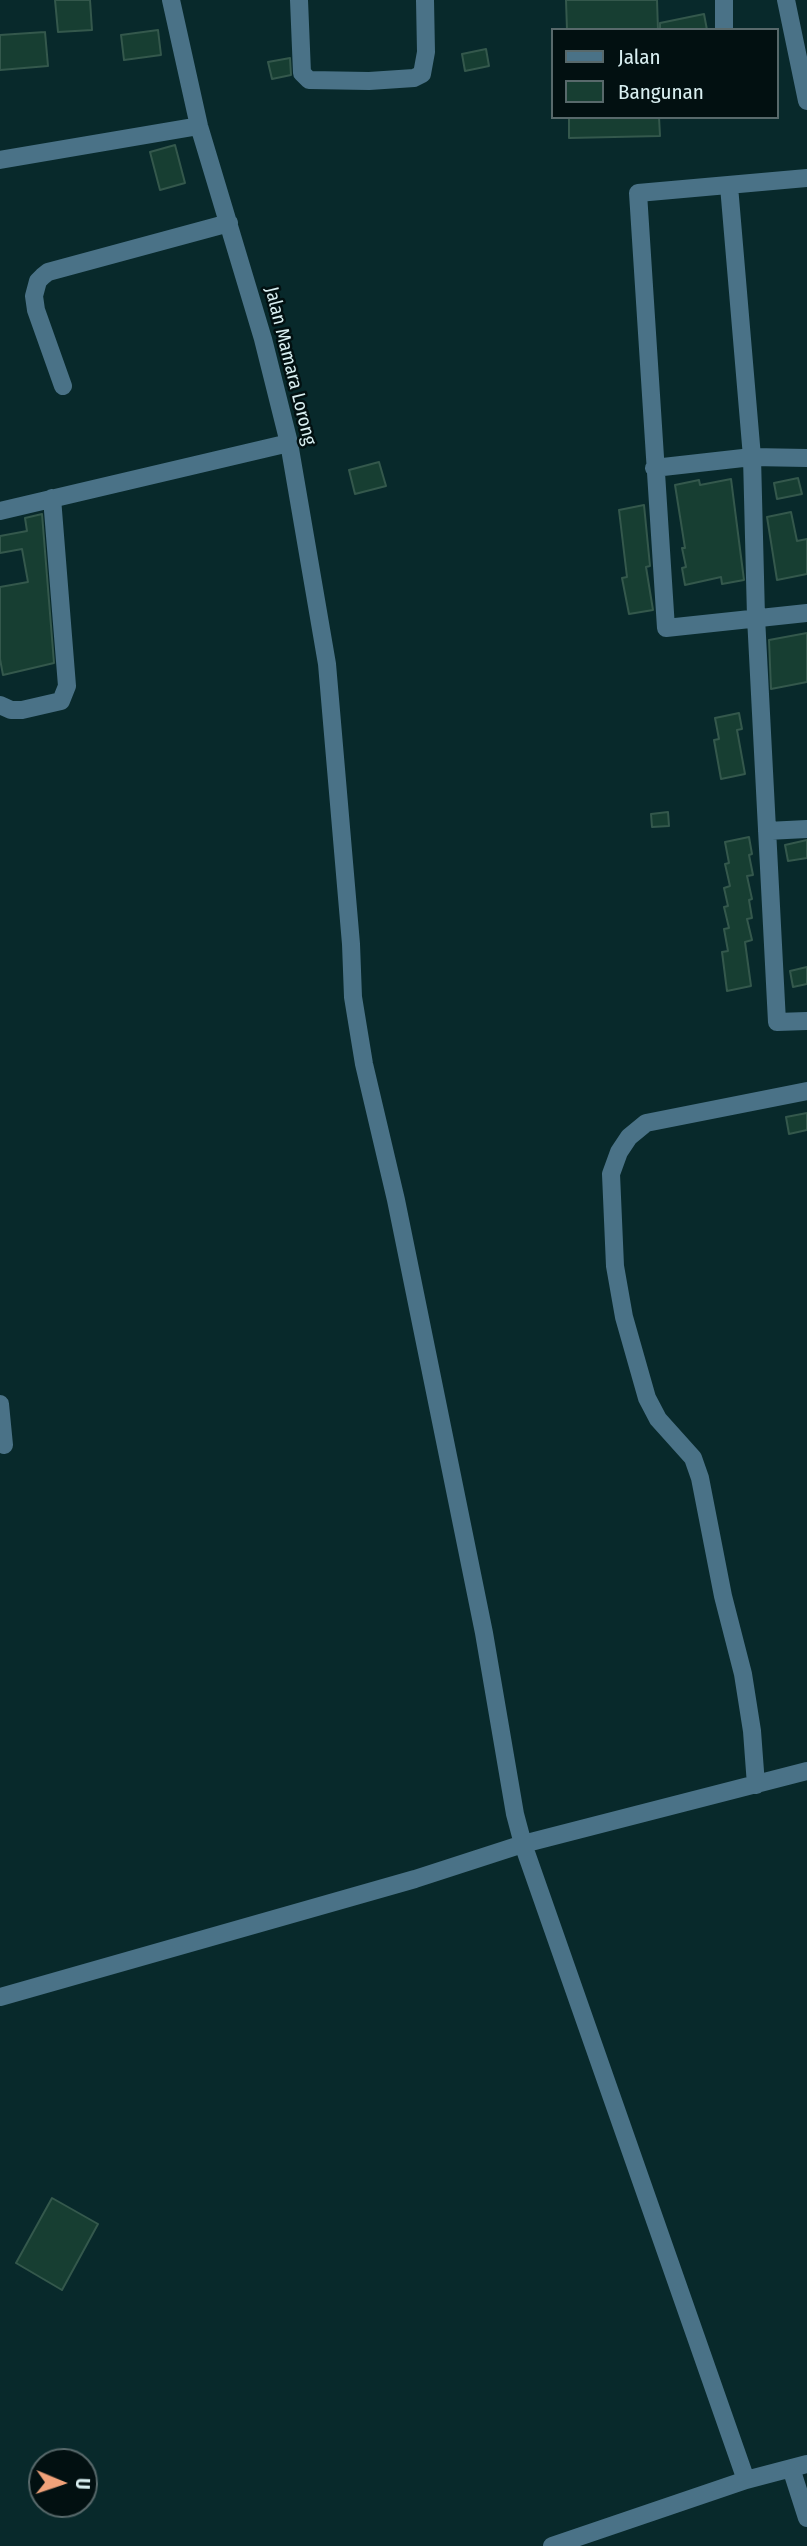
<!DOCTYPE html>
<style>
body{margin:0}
#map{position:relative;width:807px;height:2546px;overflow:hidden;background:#08292b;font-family:"Fira Sans Condensed",sans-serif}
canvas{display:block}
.legend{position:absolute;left:551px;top:28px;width:228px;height:91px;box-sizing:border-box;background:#021011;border:2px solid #58696b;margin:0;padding:9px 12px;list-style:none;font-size:21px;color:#d9eff1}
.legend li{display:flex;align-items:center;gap:14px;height:35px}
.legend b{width:35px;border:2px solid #58696b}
.north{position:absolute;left:28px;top:2448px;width:70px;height:70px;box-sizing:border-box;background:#021011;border:2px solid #58696b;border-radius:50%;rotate:92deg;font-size:19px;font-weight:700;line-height:28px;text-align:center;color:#d9eff1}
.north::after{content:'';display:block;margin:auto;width:24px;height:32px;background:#f0a27a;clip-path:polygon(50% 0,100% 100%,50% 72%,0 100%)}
</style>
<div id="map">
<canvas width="807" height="2546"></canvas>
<ul class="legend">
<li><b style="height:9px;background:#4a7287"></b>Jalan</li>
<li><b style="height:19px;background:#173e32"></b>Bangunan</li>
</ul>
<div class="north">U</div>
</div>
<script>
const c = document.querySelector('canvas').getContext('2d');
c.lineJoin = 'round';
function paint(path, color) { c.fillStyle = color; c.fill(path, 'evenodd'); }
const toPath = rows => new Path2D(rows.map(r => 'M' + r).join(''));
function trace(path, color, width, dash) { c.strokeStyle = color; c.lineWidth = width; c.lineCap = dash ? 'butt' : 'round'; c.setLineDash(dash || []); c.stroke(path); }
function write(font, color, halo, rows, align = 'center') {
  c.font = font + ' "Fira Sans Condensed",sans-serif'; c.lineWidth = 5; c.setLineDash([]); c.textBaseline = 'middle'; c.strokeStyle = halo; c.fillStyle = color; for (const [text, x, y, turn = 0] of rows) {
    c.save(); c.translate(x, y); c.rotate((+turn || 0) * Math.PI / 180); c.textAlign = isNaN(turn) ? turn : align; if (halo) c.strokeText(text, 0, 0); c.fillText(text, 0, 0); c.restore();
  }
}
const building = toPath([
 [55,0,90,0,92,30,58,32,55,0],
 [566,0,657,0,658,30,567,30,566,0],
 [704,14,707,30,660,30,660,23,704,14],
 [158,30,161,55,124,60,121,35,158,30],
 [45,32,48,66,0,70,0,35,45,32],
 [486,49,489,66,465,71,462,54,486,49],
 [290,58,291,75,272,79,268,62,290,58],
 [569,117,659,117,660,136,569,138,569,117],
 [175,145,185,183,160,190,150,152,175,145],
 [379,462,386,486,355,494,349,470,379,462],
 [798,478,802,494,777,499,774,483,798,478],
 [731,479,744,580,722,584,721,577,685,585,682,568,686,567,682,548,685,548,675,485,699,480,700,485,731,479],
 [644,505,650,566,646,567,653,610,629,614,622,578,627,577,619,510,644,505],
 [791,512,797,541,807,539,807,574,777,580,767,517,791,512],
 [42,514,54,663,3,675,0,659,0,587,28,582,22,549,0,553,0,536,27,531,25,518,42,514],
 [807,633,807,682,771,689,769,640,807,633],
 [739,713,742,729,737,730,745,774,721,779,714,740,719,739,715,718,739,713],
 [668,812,669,826,652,827,651,814,668,812],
 [749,837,752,854,749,855,753,875,747,876,752,899,749,900,752,918,747,919,752,940,745,942,751,986,727,991,722,952,728,951,724,929,729,928,724,907,728,906,724,888,730,886,725,864,729,863,725,842,749,837],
 [807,840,807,858,788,861,785,845,807,840],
 [807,967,807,984,793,987,790,971,807,967],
 [807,1113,807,1130,789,1134,786,1117,807,1113],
 [52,2198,98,2224,62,2290,16,2263,52,2198]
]);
paint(building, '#173e32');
trace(building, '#34584c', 2);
trace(toPath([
 [171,0,199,126,263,339,289,443,327,664,351,944,353,997,364,1064,396,1200,484,1633,515,1814,523,1844,746,2480],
 [299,0,302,73,309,80,369,81,414,78,422,74,426,52,425,0],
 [724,0,724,30],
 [786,0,807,101],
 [0,160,199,126],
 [807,178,638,193,666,628,807,613],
 [729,186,752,457,756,617,777,1022,807,1021],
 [63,386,36,310,34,296,38,281,43,276,48,272,229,223],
 [654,468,752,457,807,458],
 [0,511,289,443],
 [0,705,11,710,22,710,61,701,67,686,52,498],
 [767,831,807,829],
 [0,1404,4,1445],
 [756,1785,752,1731,743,1674,723,1596,700,1478,693,1458,658,1419,647,1398,624,1317,615,1266,611,1174,619,1152,629,1137,646,1123,807,1091],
 [0,1997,415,1879,523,1844,807,1771],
 [791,2468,807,2518],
 [552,2546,746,2480,807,2464]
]), '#4a7287', 18);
write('19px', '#d9eff1', '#021011', [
 ["Jalan Mamara Lorong",290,366,76]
]);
</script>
